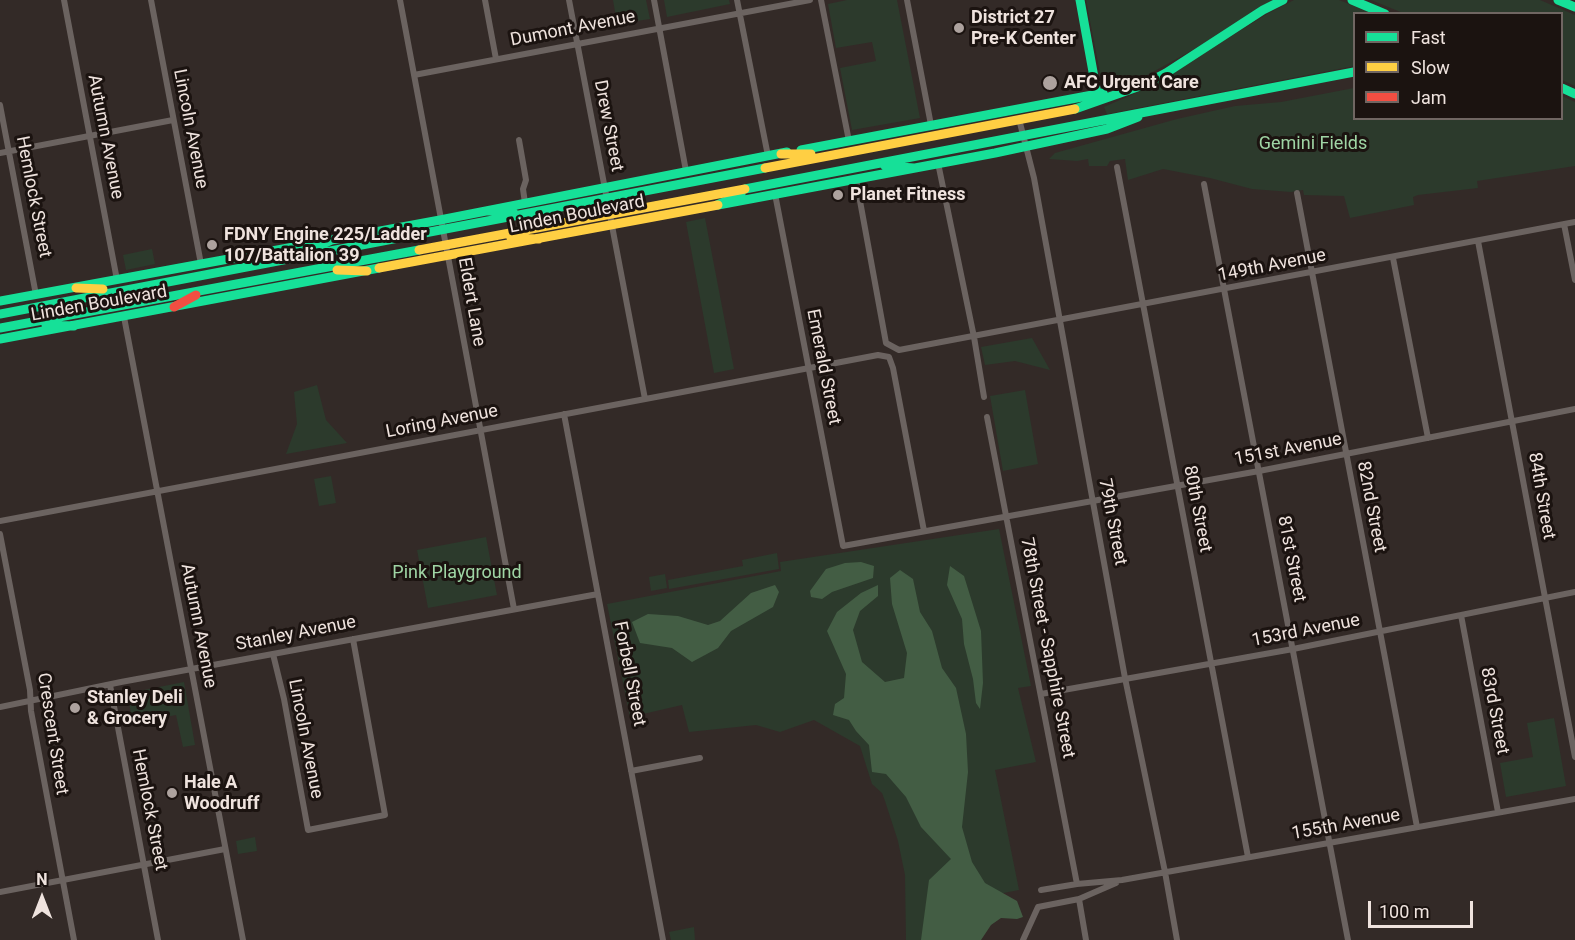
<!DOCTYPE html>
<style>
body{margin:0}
#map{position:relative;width:1575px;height:940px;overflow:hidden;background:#332a27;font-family:Roboto,sans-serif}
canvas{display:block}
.legend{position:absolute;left:1353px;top:12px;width:210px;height:108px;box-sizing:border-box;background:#1b1310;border:2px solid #706662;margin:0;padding:8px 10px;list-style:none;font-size:18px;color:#efe3de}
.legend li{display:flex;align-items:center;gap:12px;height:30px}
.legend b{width:30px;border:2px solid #706662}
.north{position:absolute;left:12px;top:868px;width:60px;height:60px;-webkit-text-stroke:4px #1b1310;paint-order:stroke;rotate:0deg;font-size:16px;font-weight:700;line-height:24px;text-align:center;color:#efe3de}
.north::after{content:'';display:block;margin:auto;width:21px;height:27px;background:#efe3de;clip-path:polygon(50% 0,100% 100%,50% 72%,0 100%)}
.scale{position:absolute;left:1368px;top:901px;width:105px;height:27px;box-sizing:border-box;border:3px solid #efe3de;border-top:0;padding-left:8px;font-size:18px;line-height:21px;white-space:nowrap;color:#efe3de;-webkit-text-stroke:4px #1b1310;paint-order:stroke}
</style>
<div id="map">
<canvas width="1575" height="940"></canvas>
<ul class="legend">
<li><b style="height:8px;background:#16e098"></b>Fast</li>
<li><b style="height:8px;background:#ffcf43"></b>Slow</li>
<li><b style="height:8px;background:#f24e42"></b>Jam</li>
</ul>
<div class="north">N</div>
<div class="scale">100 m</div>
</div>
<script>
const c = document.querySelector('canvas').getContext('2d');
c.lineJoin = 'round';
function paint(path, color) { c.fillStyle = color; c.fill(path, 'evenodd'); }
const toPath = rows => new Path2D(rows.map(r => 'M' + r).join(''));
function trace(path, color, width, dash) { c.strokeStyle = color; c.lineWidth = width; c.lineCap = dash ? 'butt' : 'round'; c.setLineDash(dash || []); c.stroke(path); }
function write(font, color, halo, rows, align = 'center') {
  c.font = font + ' Roboto,sans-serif'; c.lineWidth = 6; c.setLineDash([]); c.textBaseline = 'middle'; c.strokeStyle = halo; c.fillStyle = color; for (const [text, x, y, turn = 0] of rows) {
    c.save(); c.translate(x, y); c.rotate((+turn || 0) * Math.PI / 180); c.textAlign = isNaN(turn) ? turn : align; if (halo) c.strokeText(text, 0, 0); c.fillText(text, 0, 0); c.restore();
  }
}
paint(toPath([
 [613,0,646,0,650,19,617,24],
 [664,0,729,0,730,4,667,17],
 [847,0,897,0,920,118,852,130,840,68,876,61,872,42,836,48,828,4],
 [1086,0,1272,0,1202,45,1140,79,1108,84,1102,83],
 [1294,0,1339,0,1372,13,1354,14,1354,66,1107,114,1104,107,1145,89,1267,14],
 [1371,0,1540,0,1575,15,1575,86,1562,80,1562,14,1403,13],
 [1354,88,1354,118,1562,118,1562,96,1575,102,1575,166,1477,181,1478,188,1418,195,1413,197,1414,205,1350,218,1344,196,1304,195,1303,190,1291,192,1252,189,1210,178,1163,169,1128,180,1125,159,1110,161,1107,166,1089,166,1088,159,1077,161,1049,159,1055,153,1177,119,1235,106,1281,102],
 [705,218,734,369,714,373,686,222],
 [152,249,155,264,126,270,123,255],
 [1032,338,1050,370,1015,361,985,365,981,347],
 [317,385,326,420,347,443,286,454,297,424,294,392],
 [1025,390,1038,464,1003,471,990,396],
 [331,476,336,503,319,506,314,479],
 [999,529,1031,686,1018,688,1036,762,995,770,1019,890,926,908,923,934,977,940,906,940,905,875,898,841,885,801,882,793,872,784,860,746,814,720,780,732,756,725,689,732,682,705,630,717,607,604,781,571,780,562],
 [486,537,497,595,428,608,417,550],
 [777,553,779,569,669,589,668,580,743,566,742,560],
 [665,574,667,588,651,591,649,577],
 [184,682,195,745,183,747,176,715,128,724,126,715,131,714,128,696,129,693],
 [1554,718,1566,786,1506,797,1500,763,1533,757,1527,723],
 [255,837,257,851,238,854,236,841],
 [694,927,695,940,671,940,669,932]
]), '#2c3a2c');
paint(toPath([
 [861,562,874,566,873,578,832,592,822,599,811,597,810,591,826,569,845,563],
 [950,566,964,576,981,631,983,683,980,709,976,703,973,679,964,644,962,619,947,585],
 [900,570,913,579,920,612,932,631,942,668,956,688,966,734,968,772,962,827,972,862,985,883,1017,901,1023,917,1017,919,1001,918,991,925,981,940,921,940,929,880,951,859,921,827,906,797,886,774,872,772,869,745,856,731,849,720,833,715,835,704,844,698,846,674,827,631,837,612,861,593,878,585,878,596,860,611,853,630,862,662,885,682,904,678,907,653,892,604,890,578],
 [775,585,779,592,773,607,731,631,718,648,692,662,672,648,640,643,632,622,648,614,678,616,708,625,720,621,751,593]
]), '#435d44');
trace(toPath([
 [64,0,117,280],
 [151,0,201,264],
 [400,0,514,609],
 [485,0,496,59],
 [569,0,645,399],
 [654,0,686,171],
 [737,0,768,156],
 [821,0,849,141],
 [907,0,931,125],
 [414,75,810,0],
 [0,105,36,295],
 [1019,119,1034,178,1125,678,1165,872,1177,940],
 [519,140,526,180,523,189,525,203],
 [0,153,173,120],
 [938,163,974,337,984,397],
 [1117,167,1248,857],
 [856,179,886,343,899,350,1575,222],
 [1204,184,1348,940],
 [1297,193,1417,827],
 [775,194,843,546,1259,471,1575,409],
 [1564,224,1575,280],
 [1478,241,1575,757],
 [1393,258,1428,438],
 [124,317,243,940],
 [564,414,663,940],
 [987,417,1077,884],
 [0,521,878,355,889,357,893,368,924,531],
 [0,534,30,690,31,711,74,940],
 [1461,615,1498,812],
 [273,654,284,699,308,830,385,815,353,639],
 [110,685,158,940],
 [1041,694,1293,649,1575,592],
 [0,707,121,682,598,594],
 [631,771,700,758],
 [1041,890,1077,884,1122,880,1575,799],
 [0,892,225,849],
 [1079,899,1086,940],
 [1023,940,1038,907,1079,899,1116,883]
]), '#6b6360', 6);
trace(toPath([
 [1080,0,1097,94],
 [1352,0,1385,14],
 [1558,0,1575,7],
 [1562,88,1575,94],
 [1075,109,1143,85,1166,73,1263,10,1283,0],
 [801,150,1103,93],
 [885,166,914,168],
 [745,189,1354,72],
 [717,205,741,195],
 [718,205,995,153,1107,129,1138,117],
 [486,211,513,211],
 [305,252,332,240],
 [0,301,440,220,787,152],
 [0,314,765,168],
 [46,325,74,326],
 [0,328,419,250],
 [0,339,379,268]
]), '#16e098', 9);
trace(toPath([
 [781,154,811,154],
 [765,168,1075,109],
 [511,238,539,239],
 [419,250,745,189],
 [379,268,718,205],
 [337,270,367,271],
 [76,288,103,289]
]), '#ffcf43', 9);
trace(toPath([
 [174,307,196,295]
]), '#f24e42', 9);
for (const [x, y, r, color] of [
 [959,28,6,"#ada29e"],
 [1050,83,8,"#ada29e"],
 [838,195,6,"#ada29e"],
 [212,245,6,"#ada29e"],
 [75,708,6,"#ada29e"],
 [172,793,6,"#ada29e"]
]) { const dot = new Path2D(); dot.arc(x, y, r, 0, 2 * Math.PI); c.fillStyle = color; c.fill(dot); trace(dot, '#1b1310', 2); }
write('bold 18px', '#efe3de', '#1b1310', [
 ["District 27",971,18],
 ["Pre-K Center",971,39],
 ["AFC Urgent Care",1064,83],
 ["Planet Fitness",850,195],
 ["FDNY Engine 225/Ladder",224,235],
 ["107/Battalion 39",224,256],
 ["Stanley Deli",87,698],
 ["& Grocery",87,719],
 ["Hale A",184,783],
 ["Woodruff",184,804]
], 'left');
write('18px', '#efe3de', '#1b1310', [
 ["Dumont Avenue",573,29,-11],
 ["Drew Street",608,126,79],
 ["Lincoln Avenue",190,129,79],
 ["Autumn Avenue",105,137,79],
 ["Hemlock Street",33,197,79],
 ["Linden Boulevard",577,215,-11],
 ["149th Avenue",1272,266,-11],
 ["Eldert Lane",471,302,80],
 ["Linden Boulevard",99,304,-10],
 ["Emerald Street",823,367,79],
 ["Loring Avenue",442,422,-11],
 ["151st Avenue",1288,450,-11],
 ["84th Street",1541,496,80],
 ["82nd Street",1371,507,79],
 ["80th Street",1197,509,79],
 ["79th Street",1112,522,79],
 ["81st Street",1291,559,79],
 ["Autumn Avenue",198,626,79],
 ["153rd Avenue",1306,631,-11],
 ["Stanley Avenue",296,634,-11],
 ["78th Street - Sapphire Street",1047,648,79],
 ["Forbell Street",629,674,79],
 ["83rd Street",1494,711,79],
 ["Crescent Street",52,734,81],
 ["Lincoln Avenue",305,739,79],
 ["Hemlock Street",149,810,79],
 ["155th Avenue",1346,825,-10]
]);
write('18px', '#9fd5a4', '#1b1310', [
 ["Gemini Fields",1313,144],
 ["Pink Playground",457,573]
]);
</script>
